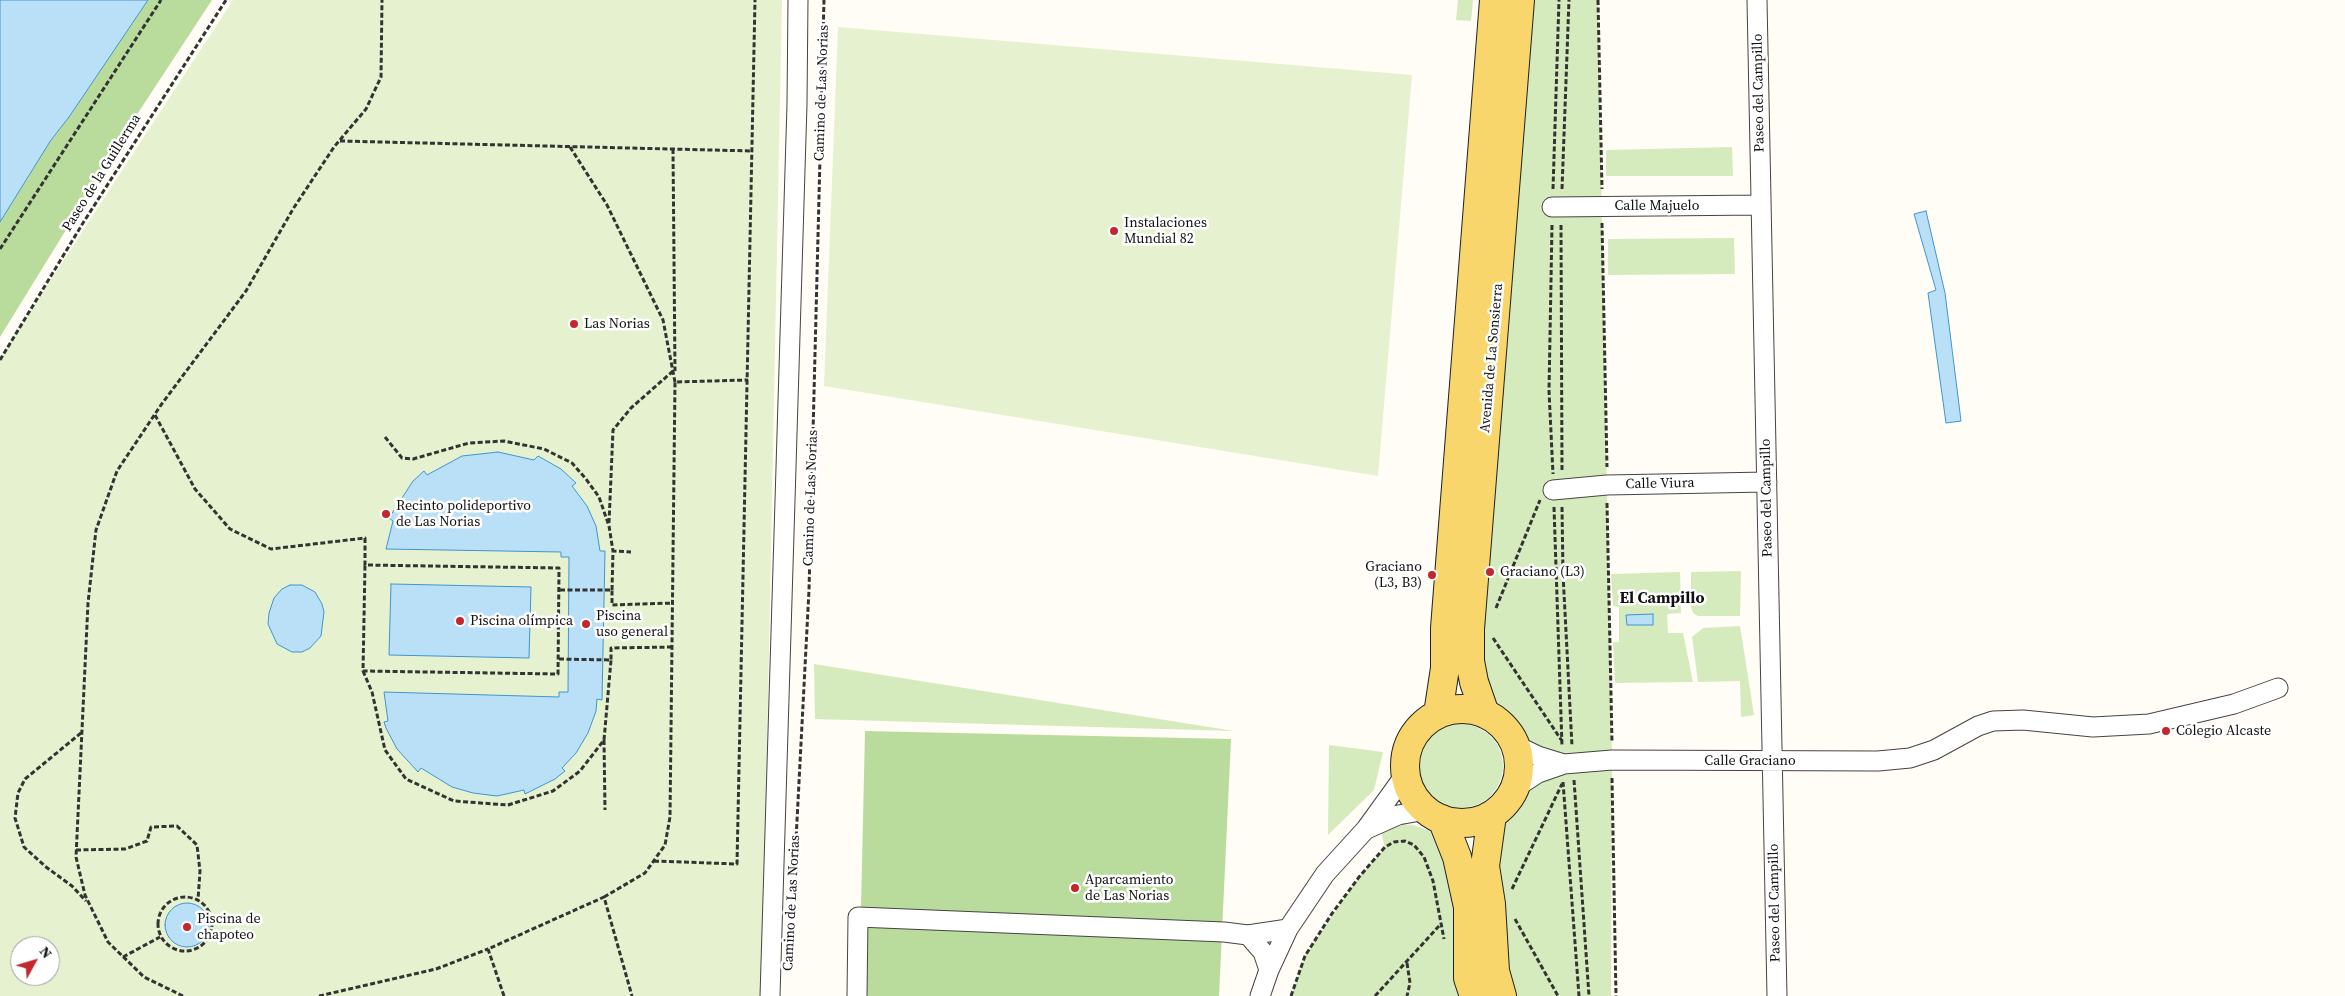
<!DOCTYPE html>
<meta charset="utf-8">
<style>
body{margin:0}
#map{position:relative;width:2345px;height:996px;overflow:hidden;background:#fffdf5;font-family:"Source Serif 4",serif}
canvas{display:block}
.north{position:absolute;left:10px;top:936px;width:50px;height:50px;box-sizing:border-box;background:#fff;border:1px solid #a0a0a0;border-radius:50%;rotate:51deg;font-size:14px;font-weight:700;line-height:20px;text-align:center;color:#111}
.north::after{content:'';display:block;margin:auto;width:18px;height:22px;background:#c4262e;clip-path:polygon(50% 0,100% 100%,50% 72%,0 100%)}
</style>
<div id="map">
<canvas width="2345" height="996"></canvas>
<div class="north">N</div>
</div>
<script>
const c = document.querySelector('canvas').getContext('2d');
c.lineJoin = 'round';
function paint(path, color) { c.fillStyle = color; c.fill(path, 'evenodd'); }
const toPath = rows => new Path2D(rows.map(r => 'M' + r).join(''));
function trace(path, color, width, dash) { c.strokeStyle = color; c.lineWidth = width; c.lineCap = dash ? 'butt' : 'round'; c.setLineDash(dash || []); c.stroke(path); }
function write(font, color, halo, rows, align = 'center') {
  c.font = font + ' "Source Serif 4",serif'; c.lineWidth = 5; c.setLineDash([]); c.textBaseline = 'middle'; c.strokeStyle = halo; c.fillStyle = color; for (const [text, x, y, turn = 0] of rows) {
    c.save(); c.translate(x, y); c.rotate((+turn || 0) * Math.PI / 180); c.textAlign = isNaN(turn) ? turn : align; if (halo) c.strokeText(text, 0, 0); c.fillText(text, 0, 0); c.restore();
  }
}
paint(toPath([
 [1458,0,1473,0,1471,21,1456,20],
 [1520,0,1598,0,1612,760,1611,996,1502,996,1492,815,1515,788,1563,764,1515,745,1503,726,1494,719,1470,629],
 [1732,147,1733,176,1606,176,1606,150],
 [1734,238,1735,274,1608,275,1608,239],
 [1741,571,1740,616,1698,616,1693,613,1691,607,1691,572],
 [1680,572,1681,613,1667,614,1668,633,1683,633,1693,682,1615,683,1613,642,1619,642,1619,607,1613,606,1611,574],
 [1740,626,1754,715,1741,717,1740,681,1698,682,1692,637,1703,628],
 [814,664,1234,731,815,719],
 '1419 766a42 42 0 1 1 84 0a42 42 0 1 1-84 0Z',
 [1329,745,1383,752,1374,790,1328,835],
 [1399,824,1413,825,1431,831,1443,852,1474,996,1291,996,1305,956,1359,877,1385,848,1381,831]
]), '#d5ebbd');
paint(toPath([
 [148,0,212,0,138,113,0,337,0,222,51,140,69,117],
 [865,731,1231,739,1219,996,859,996]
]), '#b9dc9c');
paint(toPath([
 [233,0,782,0,762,996,0,996,0,358],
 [20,946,50,946,50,976,20,976],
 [838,27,1412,75,1378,476,824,386]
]), '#e6f2cf');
const water = toPath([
 [0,0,148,0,69,117,51,140,0,222,0,0],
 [1926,211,1945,293,1961,421,1946,423,1928,293,1936,290,1914,214,1926,211],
 [498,452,534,460,538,456,561,469,576,483,572,486,587,506,596,526,600,551,605,551,602,700,597,699,596,711,588,733,576,753,562,768,565,771,555,779,525,794,524,790,497,796,473,793,452,787,421,768,418,772,397,749,386,728,384,722,388,721,384,692,559,697,559,692,568,692,569,557,561,557,561,552,386,549,393,521,389,518,413,481,424,471,427,475,462,456,498,452],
 [391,584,531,587,529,658,389,655,391,584],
 [290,585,302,585,315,592,322,604,324,612,321,636,310,648,302,652,292,652,277,644,268,624,269,613,274,598,282,589,290,585],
 [1653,614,1653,625,1627,625,1626,615,1653,614],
 '165 925a22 22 0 1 1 44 0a22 22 0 1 1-44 0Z'
]);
paint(water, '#b9e0f7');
trace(water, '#3f96cf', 1);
const street = toPath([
 [1757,0,1777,996],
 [1552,207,1761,205],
 [1553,490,1607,485,1767,482],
 [1515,745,1538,756,1564,764],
 [1515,788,1538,773,1564,764,1612,760,1878,761,1910,758,1934,750,1978,726,1993,721,2023,720,2093,727,2149,724,2234,704,2278,688],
 [1369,828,1398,815,1426,810],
 [1248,935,1263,952,1269,970],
 [770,996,797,104,798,0],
 [857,996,858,917,1224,932,1248,935,1288,929],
 [1260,996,1269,970,1288,929,1325,874,1366,829,1405,775]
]);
const primary = toPath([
 '1405 766a57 57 0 1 1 114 0a57 57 0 1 1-114 0Z',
 [1438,714,1445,668,1445,628,1494,0],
 [1485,714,1474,682,1470,661,1470,629,1520,0],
 [1492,815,1485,866,1491,904,1495,971,1502,996],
 [1442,819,1457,857,1468,907,1468,978,1474,996]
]);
trace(street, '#444', 21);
trace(primary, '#222', 30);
trace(toPath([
 [1598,0,1602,189],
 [340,141,753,151],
 [570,147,607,205,663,320,675,382],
 [673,149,675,371],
 [1553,189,1559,0],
 [1562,189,1569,0],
 [1602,223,1607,467],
 [1552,225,1549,391,1553,474],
 [1561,225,1562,471],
 [0,249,161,0],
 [0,360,83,223,226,0],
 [155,415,195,489,230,529,271,549,365,538,365,565,559,568,558,674,363,671,365,565],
 [385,437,402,458,413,459,469,443,504,441,544,449,572,463,586,479,599,497,609,526,613,551],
 [1607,503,1612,742],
 [1554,507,1562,746],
 [1562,507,1563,574,1572,746],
 [609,523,613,430,631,408,673,371],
 [560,590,612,590,612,605,674,603],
 [612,590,613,551,631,552],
 [1496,608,1540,500],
 [1493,638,1562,741],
 [559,659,611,660,611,648,673,647],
 [363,671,372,692,385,750,406,779,454,801,508,805,553,791,580,771,604,740,611,660],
 [81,733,25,779,18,793,15,818,24,847,46,867,72,886,86,901],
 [604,740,605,810],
 [1612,778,1616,996],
 [1574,780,1589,996],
 [1563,782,1579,996],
 [76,850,125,849,147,841,151,827,177,826,197,845,200,871,198,900],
 [795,859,809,590,824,0],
 [654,861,737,864,755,0],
 [1512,889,1562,784],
 '158 924a27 27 0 1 1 54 0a27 27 0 1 1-54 0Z',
 [604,897,645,873,665,845,670,817,675,382,748,380],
 [1515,919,1558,996],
 [123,957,160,937],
 [1407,963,1410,983,1407,996],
 [183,996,144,977,108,942,85,895,76,857,88,603,96,530,117,471,161,405,246,291,293,209,334,147,366,109,381,77,382,0],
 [319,996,436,969,488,949],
 [504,996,488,949,604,897,632,996],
 [1291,996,1305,956,1331,915,1359,877,1385,847,1394,842,1405,841,1414,845,1424,857,1433,881,1444,939],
 [1375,996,1439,926]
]), '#333', 3, [5, 2.5]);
trace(street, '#fff', 19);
trace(primary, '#f9d66b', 28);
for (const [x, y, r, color] of [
 [1114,231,5,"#c4262e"],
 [574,324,5,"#c4262e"],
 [386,514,5,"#c4262e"],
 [1490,572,5,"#c4262e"],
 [1432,575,5,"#c4262e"],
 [460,621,5,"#c4262e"],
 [586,624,5,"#c4262e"],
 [2166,731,5,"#c4262e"],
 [1075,888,5,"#c4262e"],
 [187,927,5,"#c4262e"]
]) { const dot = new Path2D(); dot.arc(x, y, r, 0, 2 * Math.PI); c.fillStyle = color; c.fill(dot); trace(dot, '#fff', 2); }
write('14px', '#111', '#fff', [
 ["Camino de Las Norias",822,93,-88],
 ["Paseo del Campillo",1759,93,-91],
 ["Paseo de la Guillerma",102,173,-58],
 ["Calle Majuelo",1657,206],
 ["Avenida de La Sonsierra",1492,358,-85],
 ["Calle Viura",1660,484,-1],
 ["Camino de Las Norias",811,498,-88],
 ["Paseo del Campillo",1767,498,-91],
 ["Calle Graciano",1750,761],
 ["Camino de Las Norias",792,903,-87],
 ["Paseo del Campillo",1775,903,-91]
]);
write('14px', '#111', '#fff', [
 ["Instalaciones",1124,223],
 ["Mundial 82",1124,239],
 ["Las Norias",584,324],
 ["Recinto polideportivo",396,506],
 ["de Las Norias",396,522],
 ["Graciano",1422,567,"right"],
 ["(L3, B3)",1422,583,"right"],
 ["Graciano (L3)",1500,572],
 ["Piscina",596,616],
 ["uso general",596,632],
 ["Piscina olímpica",470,621],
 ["Colegio Alcaste",2176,731],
 ["Aparcamiento",1085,880],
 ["de Las Norias",1085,896],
 ["Piscina de",197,919],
 ["chapoteo",197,935]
], 'left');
write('bold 16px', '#111', '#fff', [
 ["El Campillo",1662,599]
]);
</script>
